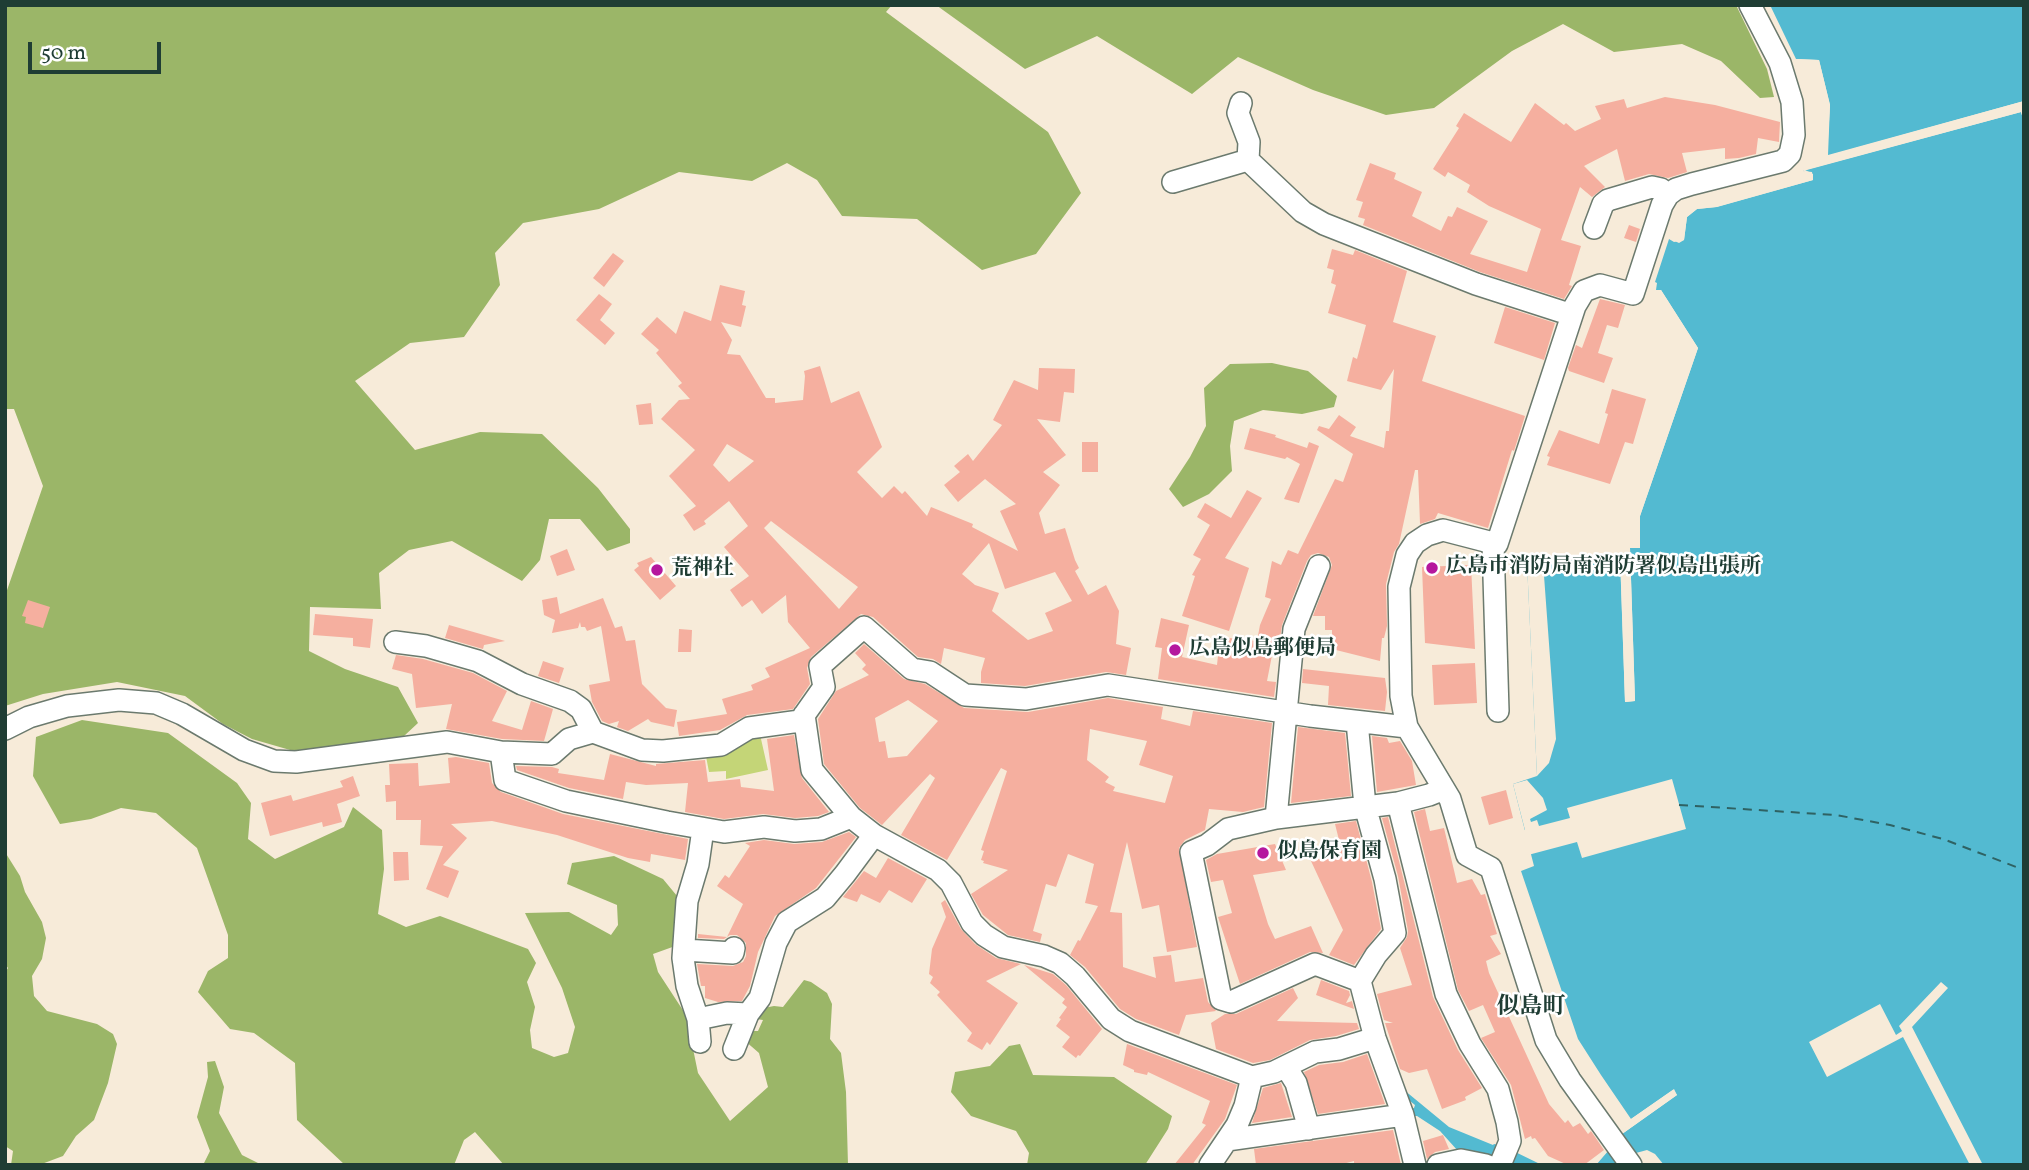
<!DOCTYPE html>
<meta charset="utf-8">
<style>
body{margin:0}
#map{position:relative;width:2029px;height:1170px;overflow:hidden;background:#f7ebd9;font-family:Vollkorn,serif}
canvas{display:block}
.frame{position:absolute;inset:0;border:7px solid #1f3d34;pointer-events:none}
.scale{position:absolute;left:28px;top:42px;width:133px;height:32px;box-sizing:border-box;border:4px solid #1f3d34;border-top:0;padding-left:9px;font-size:21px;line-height:24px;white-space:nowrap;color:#1f3d34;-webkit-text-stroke:5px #fff;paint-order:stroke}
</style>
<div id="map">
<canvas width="2029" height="1170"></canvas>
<div class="frame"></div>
<div class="scale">50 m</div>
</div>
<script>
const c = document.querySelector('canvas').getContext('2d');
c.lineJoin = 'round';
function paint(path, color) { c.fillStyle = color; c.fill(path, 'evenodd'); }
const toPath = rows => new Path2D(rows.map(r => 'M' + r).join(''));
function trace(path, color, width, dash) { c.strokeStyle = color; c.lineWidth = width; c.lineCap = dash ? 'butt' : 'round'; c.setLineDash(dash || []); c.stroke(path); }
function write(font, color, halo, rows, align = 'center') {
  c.font = font + ' Vollkorn,"Noto Serif JP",serif'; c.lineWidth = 5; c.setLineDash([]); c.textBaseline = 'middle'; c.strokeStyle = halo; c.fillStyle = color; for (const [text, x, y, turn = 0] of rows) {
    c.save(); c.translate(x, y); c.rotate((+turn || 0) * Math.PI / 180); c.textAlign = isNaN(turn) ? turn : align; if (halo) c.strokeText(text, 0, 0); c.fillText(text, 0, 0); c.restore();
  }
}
paint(toPath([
 [759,730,768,770,726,779,726,771,709,772,705,751]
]), '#c4d577');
paint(toPath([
 [5,5,892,5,886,12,1048,132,1081,193,1036,254,982,270,917,219,842,216,817,180,787,163,752,181,679,172,599,209,523,223,495,253,500,285,464,337,410,343,355,381,415,450,480,432,542,434,598,488,630,529,630,543,607,551,580,519,549,519,540,560,522,581,452,541,409,550,379,573,381,609,310,607,309,651,345,669,398,687,418,723,404,736,297,752,252,739,223,724,185,696,117,682,43,694,5,706,5,596,43,486,14,409,5,409],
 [936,5,1736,5,1767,69,1774,97,1760,98,1721,61,1682,44,1614,52,1563,24,1512,51,1434,108,1386,115,1313,90,1238,57,1192,94,1097,36,1025,69],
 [1272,363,1308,371,1337,396,1334,407,1302,414,1263,410,1234,421,1230,446,1232,471,1209,494,1183,507,1169,489,1190,457,1206,426,1204,388,1230,364],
 [82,720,168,733,237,783,251,803,248,839,275,859,344,827,353,807,382,830,384,869,378,914,406,927,440,916,528,949,536,963,527,982,535,1007,530,1030,532,1048,554,1057,568,1053,575,1027,562,988,525,913,569,912,611,935,618,925,617,905,567,884,572,863,614,856,663,879,682,902,678,945,653,954,658,972,686,1015,698,1073,730,1121,768,1087,759,1053,744,1040,753,1031,758,1031,763,1020,756,1019,764,1008,774,1006,783,1007,804,980,811,982,827,993,832,1004,830,1039,841,1053,846,1092,848,1165,504,1165,475,1132,464,1140,454,1165,345,1165,297,1120,295,1063,254,1033,230,1029,198,992,208,971,228,958,228,935,197,848,156,813,121,808,91,819,60,824,33,776,36,737],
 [5,852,20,876,25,892,42,922,46,938,42,959,32,976,34,996,47,1011,97,1024,113,1034,117,1044,108,1083,94,1120,76,1136,63,1156,39,1165,11,1165,13,1151,5,1146,5,1054,7,1050,5,1038,5,973,8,968,5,964],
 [1020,1044,1033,1075,1114,1077,1172,1116,1168,1129,1145,1165,1027,1165,1029,1153,1016,1131,971,1116,951,1092,955,1072,990,1066,1009,1046],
 [215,1061,224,1087,219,1113,242,1155,262,1165,203,1165,210,1151,197,1117,208,1077,207,1062]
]), '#9bb668');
paint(toPath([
 [1770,5,2024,5,2024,101,1827,156,1830,105,1819,60,1796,59],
 [2021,112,2024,122,2024,1165,1664,1165,1655,1154,1647,1150,1636,1153,1634,1151,1616,1165,1596,1165,1609,1150,1625,1139,1622,1134,1677,1095,1673,1090,1631,1119,1601,1075,1578,1039,1521,871,1534,866,1513,784,1537,776,1527,563,1620,557,1625,702,1635,701,1630,548,1640,547,1640,516,1698,348,1661,290,1656,290,1657,283,1655,282,1669,239,1674,242,1684,240,1687,217,1697,209,1717,207,1813,180,1812,172,1803,171],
 [1398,1085,1449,1127,1493,1145,1494,1144,1503,1146,1542,1165,1501,1165,1458,1151,1440,1131,1417,1116,1406,1116,1405,1110,1414,1108,1415,1105,1396,1090]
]), '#53bad1');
paint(toPath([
 [1796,59,1819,60,1830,105,1828,155,2024,101,2024,105,1827,159,1824,156,1826,105,1816,63,1796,63],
 [2020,109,2024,110,2024,122,2021,112,1805,170,1813,174,1813,180,1716,207,1697,209,1687,217,1684,240,1679,243,1668,238,1669,235,1681,238,1684,216,1695,206,1716,203,1810,177,1803,174,1805,174,1803,167],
 [1656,290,1661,290,1698,348,1640,516,1640,548,1630,548,1635,701,1625,702,1620,553,1623,557,1629,698,1632,698,1627,547,1629,545,1636,544,1637,515,1694,348,1659,293,1653,293],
 [1543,562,1556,739,1549,763,1537,776,1527,563],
 [1672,779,1686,829,1582,858,1577,842,1528,855,1522,831,1525,830,1513,784,1527,780,1543,798,1547,810,1530,819,1531,822,1537,820,1539,826,1570,818,1567,808],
 [1941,982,1948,988,1912,1027,1983,1165,1970,1165,1903,1037,1827,1077,1809,1042,1880,1004,1896,1035,1902,1031,1899,1026],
 [1674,1089,1677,1095,1622,1134,1620,1131,1641,1117,1631,1123,1631,1119]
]), '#f7ebd9');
trace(toPath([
 [1679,805,1836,815,1890,825,1943,839,2024,870]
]), '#2f6263', 2, [9, 7]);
paint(toPath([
 [1665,97,1715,105,1780,122,1779,142,1758,138,1756,154,1739,158,1725,159,1725,148,1682,153,1687,172,1668,178,1649,174,1625,181,1617,149,1584,166,1605,187,1592,197,1580,187,1561,240,1581,246,1569,285,1572,286,1564,299,1480,272,1363,225,1365,219,1358,217,1363,202,1356,200,1370,163,1396,173,1394,179,1422,192,1412,216,1441,231,1448,216,1452,217,1457,207,1488,221,1470,254,1527,272,1541,229,1489,206,1467,192,1470,185,1448,172,1445,177,1433,169,1459,128,1456,126,1464,113,1511,142,1535,103,1564,125,1566,123,1575,131,1601,119,1595,106,1624,99,1627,108],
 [1629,225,1640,229,1636,242,1624,238],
 [1332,249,1353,255,1355,250,1407,271,1393,322,1436,336,1422,381,1525,416,1514,451,1512,450,1488,528,1438,513,1435,519,1420,524,1418,470,1415,470,1399,544,1394,552,1386,584,1387,626,1384,638,1382,638,1380,661,1332,649,1332,630,1325,630,1325,616,1313,616,1332,565,1329,557,1318,553,1311,555,1307,561,1282,625,1279,646,1274,645,1267,681,1276,682,1274,697,1158,679,1162,648,1155,647,1161,618,1189,625,1182,657,1217,665,1220,637,1257,641,1260,625,1271,599,1265,597,1272,561,1281,565,1288,550,1298,554,1335,479,1343,482,1353,454,1317,430,1319,426,1329,429,1339,415,1356,427,1350,436,1384,448,1386,431,1389,431,1394,369,1381,390,1347,381,1353,357,1357,359,1366,325,1328,313,1336,285,1331,283,1334,270,1327,268],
 [613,253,624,261,604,287,593,278],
 [720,285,745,291,742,305,746,306,741,327,721,322,732,340,727,354,740,355,766,398,775,398,775,403,803,400,805,376,804,371,820,366,831,403,859,391,882,447,857,472,882,498,894,486,902,494,905,491,927,516,931,507,973,524,972,527,1018,551,1000,511,1016,504,985,479,958,502,944,485,960,472,954,466,968,454,973,461,1002,425,993,420,1014,380,1038,390,1039,368,1075,369,1074,393,1064,392,1060,422,1037,419,1066,455,1043,472,1060,485,1039,513,1045,534,1065,528,1075,560,1079,568,1075,571,1088,595,1106,585,1119,611,1116,644,1131,648,1126,675,1106,672,1025,686,981,683,981,672,985,658,944,648,941,664,933,659,918,657,873,617,861,614,811,657,807,668,810,684,793,709,747,715,720,730,679,736,677,722,727,714,722,699,753,690,751,685,770,677,765,668,810,648,788,622,786,595,762,614,752,600,742,607,730,590,749,576,724,547,748,526,729,501,704,521,706,524,694,531,683,515,696,506,669,476,695,450,661,419,679,400,690,399,678,386,682,383,656,353,659,350,641,334,657,317,676,334,684,311,711,321],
 [727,444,754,461,729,482,713,465],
 [771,521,858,587,839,609,764,528],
 [989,543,1005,589,1055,572,1072,601,1045,613,1053,631,1028,640,992,611,999,593,975,585,962,574],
 [599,294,612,304,600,320,615,333,605,345,576,320],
 [1600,299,1625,305,1618,328,1607,325,1598,353,1613,358,1604,383,1569,371,1568,368,1576,345,1582,348],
 [1505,307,1555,323,1544,360,1494,343],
 [1612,389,1646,399,1633,444,1625,442,1610,484,1547,465,1550,457,1547,456,1559,430,1599,444,1608,414,1605,413],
 [651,403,653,424,639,425,636,405],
 [1250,428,1276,435,1275,437,1307,448,1309,442,1319,446,1299,503,1284,499,1300,464,1287,457,1285,459,1244,449],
 [1082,442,1098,442,1098,472,1082,472],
 [1247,490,1262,498,1225,558,1249,568,1229,631,1182,616,1195,576,1192,575,1201,559,1193,555,1210,525,1197,517,1205,503,1231,518],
 [567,549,575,570,557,576,550,556],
 [651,557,676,586,660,600,634,570,639,566,637,563],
 [1471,565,1475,649,1425,643,1422,567],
 [557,597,560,614,603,598,615,628,622,626,626,641,635,640,642,684,666,708,677,710,674,727,651,722,648,719,628,731,617,727,619,721,609,724,602,721,592,702,589,685,610,681,601,626,587,631,585,627,581,627,580,622,578,628,552,633,555,620,544,615,542,600],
 [28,600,50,607,43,628,25,623,26,617,22,616],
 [315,614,373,619,370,648,353,646,353,638,313,635],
 [449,625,505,641,484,645,483,649,445,638],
 [679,629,692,630,691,652,678,652],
 [864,644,904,679,925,684,964,708,1028,712,1108,698,1163,707,1161,719,1190,726,1193,711,1272,723,1264,807,1243,812,1209,809,1205,830,1185,840,1179,848,1197,947,1167,952,1159,905,1142,909,1127,842,1110,912,1122,913,1123,967,1156,978,1153,957,1171,955,1175,982,1203,978,1208,1002,1216,1011,1186,1015,1179,1035,1136,1019,1120,1009,1085,967,1070,955,1078,940,1080,941,1098,906,1085,903,1094,864,1068,854,1056,887,1046,884,1033,931,1042,934,1040,942,1008,935,983,915,971,894,1008,870,983,863,984,861,981,860,984,851,981,850,1007,771,1001,768,947,860,901,835,935,778,930,774,882,825,860,808,824,764,818,719,836,691,869,675,862,669,866,665,855,653],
 [908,700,938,721,907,756,888,758,885,741,879,742,875,718],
 [1090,729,1147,741,1139,765,1173,776,1165,803,1113,791,1115,787,1105,782,1109,777,1087,760],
 [396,655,423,659,473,673,507,691,492,721,522,730,531,701,553,709,544,741,502,739,446,729,452,704,416,708,412,674,392,669],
 [543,661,564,668,559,683,538,676],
 [1475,663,1477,703,1434,705,1432,665],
 [1303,669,1385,678,1387,692,1385,711,1328,705,1329,686,1302,683],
 [1298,727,1345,733,1351,796,1291,803],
 [794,735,802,778,829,812,818,816,795,818,763,814,724,819,685,812,688,783,646,785,626,782,623,799,569,788,517,770,516,766,552,767,559,769,558,773,604,780,610,754,656,766,656,764,705,760,708,782,740,779,741,787,774,791,767,739],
 [1372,736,1387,738,1389,743,1400,741,1412,761,1416,785,1377,792],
 [456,757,489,763,492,783,501,792,563,814,688,839,685,860,651,854,650,862,628,858,557,835,492,821,451,824,467,838,443,865,459,871,448,898,426,889,443,846,420,845,421,820,396,820,396,801,386,802,385,785,390,785,389,764,418,763,419,786,450,783,448,758],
 [353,776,360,796,337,804,342,822,323,827,322,822,270,836,261,803,291,795,293,801,343,787,340,781],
 [1506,790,1513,818,1489,825,1481,797],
 [1425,809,1430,831,1444,828,1457,883,1472,879,1481,895,1485,894,1497,934,1490,936,1501,954,1486,961,1489,973,1549,1104,1565,1123,1568,1120,1573,1127,1580,1123,1588,1134,1591,1131,1604,1150,1584,1165,1568,1165,1548,1156,1535,1138,1532,1139,1531,1136,1525,1139,1511,1085,1481,1038,1495,1032,1483,1005,1469,1011,1458,990,1414,812],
 [1388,817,1433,997,1458,1050,1482,1088,1465,1097,1466,1100,1442,1109,1427,1069,1409,1073,1400,1069,1385,1023,1393,1023,1384,1020,1377,994,1412,985,1400,948,1407,937,1408,931,1398,876,1382,818],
 [1356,821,1372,882,1381,929,1354,965,1329,955,1343,930,1311,861,1339,854,1336,845,1340,844,1335,824],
 [849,832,856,837,816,888,775,916,758,952,750,986,742,1001,718,1002,705,998,705,986,701,986,697,964,733,966,743,962,746,956,746,943,737,935,730,935,724,939,698,938,698,934,727,937,743,904,717,886,725,875,729,878,750,846,745,843,764,840,794,844,822,842],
 [1275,844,1286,870,1253,875,1268,924,1275,939,1311,926,1323,953,1310,952,1240,984,1218,917,1232,913,1223,880,1211,882,1206,860,1217,854],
 [393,852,408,852,409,880,394,881],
 [888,858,927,879,912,903,889,890,880,903,861,894,857,902,843,897,864,871,876,878],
 [945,900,961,929,975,944,996,958,1021,964,986,981,1018,1003,990,1045,987,1042,982,1050,967,1041,972,1033,937,995,940,992,930,983,933,977,929,974,932,949,946,917,941,903],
 [1024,965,1053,974,1066,985,1102,1029,1080,1056,1078,1055,1076,1058,1062,1047,1070,1037,1056,1026,1061,1019,1059,1018,1067,1007,1062,1003,1065,999],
 [1321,980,1349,991,1350,995,1346,1003,1352,1001,1354,1009,1316,995],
 [1293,988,1298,998,1277,1021,1357,1023,1359,1029,1336,1036,1310,1040,1270,1060,1253,1063,1216,1049,1211,1023,1225,1014,1236,1014],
 [1127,1044,1237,1085,1225,1119,1192,1165,1174,1165,1206,1125,1202,1123,1210,1101,1148,1072,1147,1075,1134,1072,1134,1070,1123,1065],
 [1367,1054,1385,1104,1318,1114,1304,1072,1319,1065,1343,1062],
 [1281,1083,1292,1117,1252,1123,1263,1088],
 [1393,1130,1401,1165,1354,1165,1354,1161,1339,1165,1256,1165,1254,1149],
 [1443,1135,1449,1149,1435,1152,1427,1159,1423,1141]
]), '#f5af9f');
const minor = toPath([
 [1241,103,1238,113,1249,142,1248,160,1303,212,1324,224,1476,284,1572,315],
 [1173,182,1248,160],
 [1594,228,1603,204,1608,200,1652,187,1661,189,1668,195],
 [1493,543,1498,711],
 [1319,566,1294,629,1276,818,1398,803,1429,795,1444,789],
 [395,642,426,646,478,661,522,684,570,701,581,709,593,732],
 [804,715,812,770,851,817],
 [1357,722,1365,806,1385,879,1395,933,1376,955,1360,981],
 [5,729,29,717,67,706,119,700,156,703,182,714,244,750,274,761,296,762,447,742,501,752,552,754,569,739,593,732,642,750,663,751,721,745,749,728,800,721,824,687,820,666,864,627,912,669,930,672,965,695,1026,699,1108,685,1310,716,1407,727],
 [501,752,505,780,566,801,667,822,724,832,764,827,795,831,821,829,851,817,874,835,938,870,951,883,972,923,984,935,1003,947,1044,956,1060,963,1075,976,1111,1019,1130,1031,1252,1077,1245,1106,1237,1125,1210,1165],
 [1398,803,1446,994,1470,1044,1498,1089,1507,1122,1510,1141,1500,1165],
 [1276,818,1228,829,1207,845,1191,852,1221,999,1231,1002,1315,964,1360,981,1375,1038,1403,1115,1415,1165],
 [684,950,733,953,734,948],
 [698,1019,727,1013,748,1014],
 [700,1042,698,1019,687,986,683,958,687,901,698,864,703,829],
 [734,1049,748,1014,760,998,776,943,787,922,825,898,845,874,874,835],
 [1286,1067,1296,1083,1309,1129],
 [1252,1077,1274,1072,1315,1052,1339,1049,1375,1038],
 [1227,1140,1403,1115],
 [1438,1165,1461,1160,1486,1165],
 [1631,1165,1570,1080,1546,1040,1491,868,1467,855,1450,799,1407,727,1401,696,1399,587,1407,555,1415,543,1427,535,1443,530,1497,544,1575,306,1584,291,1600,285,1633,294,1662,205,1668,195,1676,189,1692,184,1783,161,1790,154,1794,135,1792,102,1780,63,1750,5]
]);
trace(minor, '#6b7a6e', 24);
trace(minor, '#fff', 21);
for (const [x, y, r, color] of [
 [1432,568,7,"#b5179e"],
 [657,570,7,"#b5179e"],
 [1175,650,7,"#b5179e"],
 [1263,853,7,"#b5179e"]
]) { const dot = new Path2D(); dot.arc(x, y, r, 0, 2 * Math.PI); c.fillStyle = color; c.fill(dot); trace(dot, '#fff', 2.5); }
write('bold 21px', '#1f3d34', '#fff', [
 ["広島市消防局南消防署似島出張所",1446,568],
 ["荒神社",671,570],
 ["広島似島郵便局",1189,650],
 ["似島保育園",1277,853]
], 'left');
write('bold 23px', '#1f3d34', '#fff', [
 ["似島町",1531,1009]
]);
</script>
